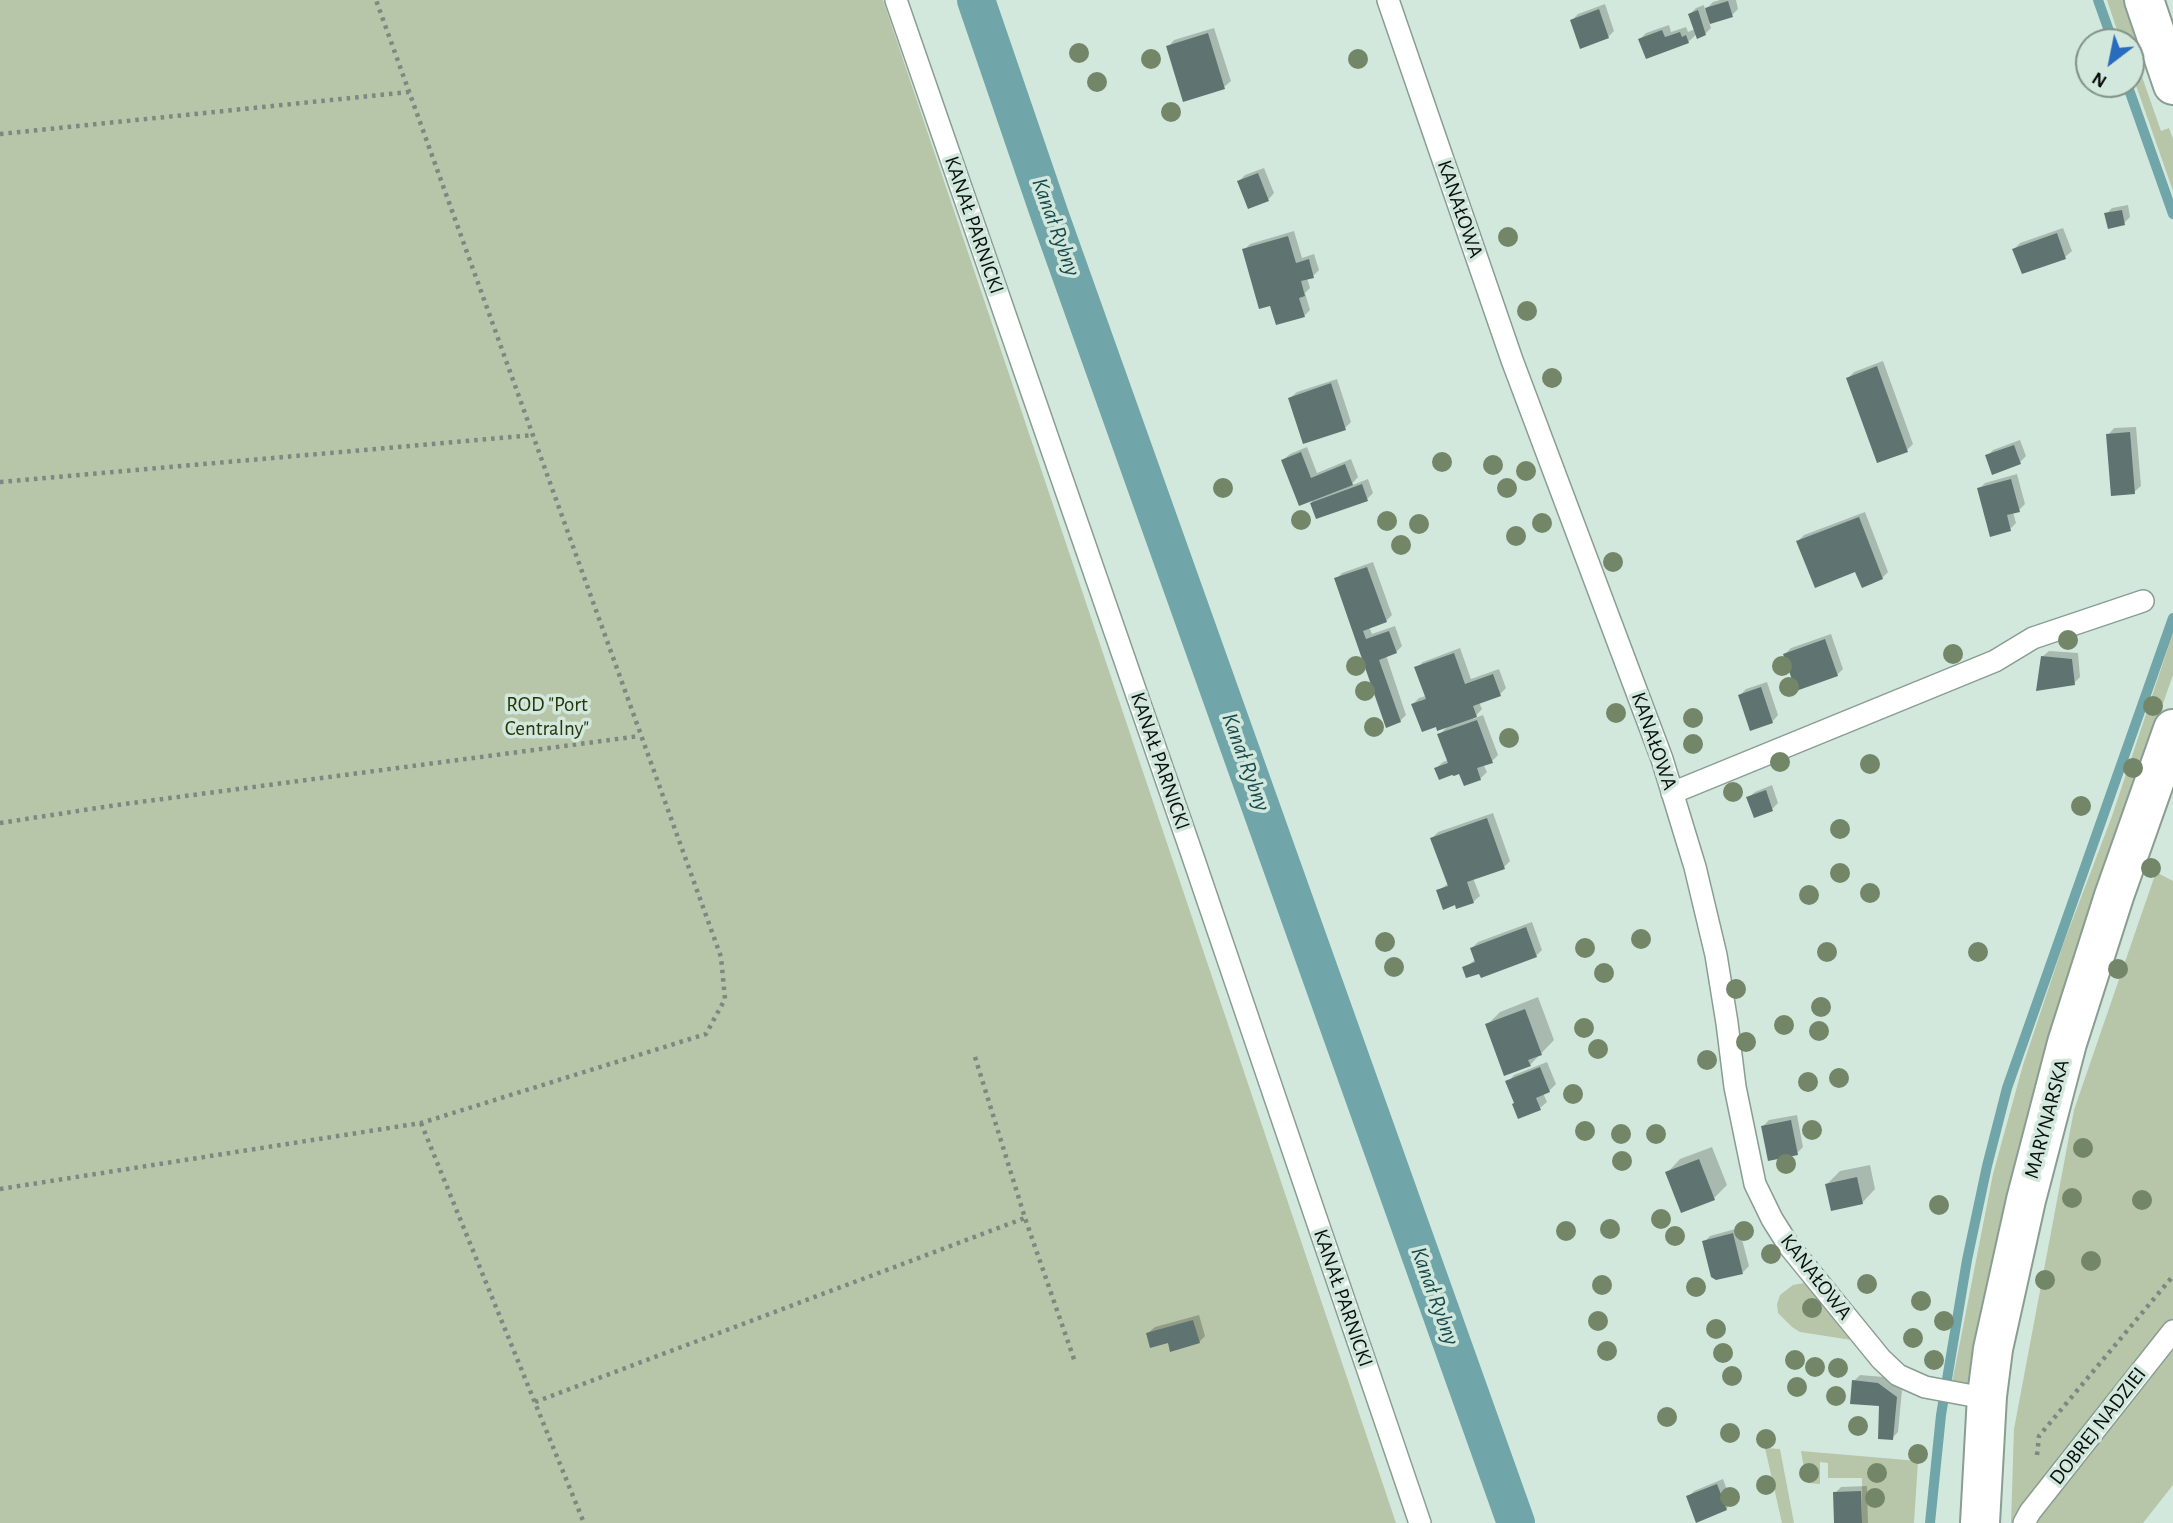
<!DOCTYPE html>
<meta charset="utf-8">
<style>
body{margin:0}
#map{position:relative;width:2173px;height:1523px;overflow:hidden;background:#d3e8dd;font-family:"Alegreya Sans",sans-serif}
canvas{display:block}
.north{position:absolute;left:2075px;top:28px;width:70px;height:70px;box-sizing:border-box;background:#d3e8dd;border:2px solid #829289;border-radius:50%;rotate:212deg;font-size:19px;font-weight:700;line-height:28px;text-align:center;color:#08100c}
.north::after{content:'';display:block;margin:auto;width:24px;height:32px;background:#296cbd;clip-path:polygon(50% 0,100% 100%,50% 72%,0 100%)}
</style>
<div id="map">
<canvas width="2173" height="1523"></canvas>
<div class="north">N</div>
</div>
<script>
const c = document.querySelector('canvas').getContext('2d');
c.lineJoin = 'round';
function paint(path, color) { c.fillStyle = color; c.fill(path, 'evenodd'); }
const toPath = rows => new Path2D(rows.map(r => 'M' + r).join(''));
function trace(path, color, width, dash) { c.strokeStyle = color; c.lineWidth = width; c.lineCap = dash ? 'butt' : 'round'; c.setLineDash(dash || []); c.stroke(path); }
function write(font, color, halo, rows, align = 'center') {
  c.font = font + ' "Alegreya Sans",sans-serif'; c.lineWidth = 7; c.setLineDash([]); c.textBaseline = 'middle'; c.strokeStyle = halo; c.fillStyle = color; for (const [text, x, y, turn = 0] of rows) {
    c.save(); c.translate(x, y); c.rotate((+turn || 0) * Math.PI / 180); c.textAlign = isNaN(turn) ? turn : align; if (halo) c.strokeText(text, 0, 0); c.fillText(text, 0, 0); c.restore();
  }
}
paint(toPath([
 [0,0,883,0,1396,1523,0,1523],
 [2107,0,2124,0,2142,51,2134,54,2161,131,2169,128,2173,139,2173,191,2131,71,2131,42,2121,42],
 [2173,633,2173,675,2143,760,1969,1387,1952,1383,1993,1174,2023,1065,2063,945,2112,816],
 [2156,872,2173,881,2173,1485,2143,1523,2011,1523,2014,1429,2074,1110],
 [1804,1283,1810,1284,1858,1341,1800,1332,1792,1327,1778,1313,1777,1304,1780,1295,1793,1285],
 [1765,1448,1780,1449,1794,1523,1782,1523],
 [1801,1451,1918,1461,1914,1523,1862,1523,1862,1478,1828,1478,1828,1463,1820,1462,1820,1484,1808,1483,1806,1480]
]), '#b7c5a8');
paint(toPath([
 [1720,0,1736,0,1738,9,1732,15,1709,22,1711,28,1705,34,1697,34,1688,42,1640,39,1646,33,1669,25,1671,32,1686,27,1688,32,1695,29,1690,14,1696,8,1704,5,1705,10,1713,2],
 [1605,4,1614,31,1608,37,1572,20,1578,14],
 [1214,28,1231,81,1224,87,1168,47,1174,40],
 [1264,168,1274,193,1268,200,1239,181,1245,175],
 [2128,205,2130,217,2124,223,2106,214,2112,208],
 [2063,228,2072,251,2065,257,2014,249,2020,243],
 [1294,231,1302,258,1314,254,1319,270,1313,276,1307,278,1310,288,1305,293,1310,310,1304,316,1244,250,1250,244],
 [1883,361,1913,444,1907,450,1848,378,1854,372],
 [1337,379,1351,422,1345,428,1290,398,1297,392],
 [2136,427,2141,486,2134,492,2108,435,2114,428],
 [2020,440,2026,456,2020,462,1987,456,1993,450],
 [1307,447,1317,473,1351,459,1358,477,1350,486,1368,479,1373,493,1367,499,1317,517,1311,500,1283,460,1290,454],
 [2017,474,2025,504,2019,510,2013,512,2016,523,2010,529,1979,489,1985,483],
 [1865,512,1888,572,1882,578,1856,570,1798,541,1804,535],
 [1373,562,1392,615,1386,621,1369,627,1372,634,1395,626,1402,646,1396,652,1386,655,1406,715,1400,721,1336,579,1342,573],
 [1831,634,1843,669,1837,675,1785,654,1791,648],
 [1460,648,1471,679,1499,669,1506,688,1500,694,1479,702,1482,709,1473,719,1483,715,1498,755,1492,761,1483,764,1487,772,1481,778,1465,784,1460,772,1436,768,1443,762,1448,760,1439,735,1448,726,1413,704,1419,698,1426,696,1416,668,1423,662],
 [2049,651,2078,653,2080,677,2074,683,2042,657],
 [1767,682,1778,715,1772,722,1740,695,1746,689],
 [1772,785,1778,803,1772,809,1748,798,1755,792],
 [1493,813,1510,861,1504,867,1473,878,1480,896,1473,902,1456,903,1438,891,1449,883,1432,838,1438,832],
 [1532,922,1542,950,1536,956,1480,971,1464,968,1476,959,1472,948,1478,942],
 [1538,997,1554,1040,1530,1065,1487,1025,1500,1012],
 [1547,1062,1556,1084,1549,1091,1543,1093,1547,1102,1540,1108,1519,1117,1516,1102,1508,1082,1514,1075],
 [1797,1115,1803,1147,1797,1153,1763,1126,1769,1120],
 [1712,1147,1727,1185,1714,1198,1667,1173,1680,1159],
 [1870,1165,1875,1189,1862,1203,1827,1184,1840,1171],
 [1739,1228,1749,1266,1743,1272,1704,1242,1710,1236],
 [1199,1315,1205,1336,1199,1342,1148,1333,1155,1327],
 [1860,1375,1884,1377,1902,1390,1898,1432,1892,1438,1881,1405,1854,1381],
 [1723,1479,1732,1503,1726,1509,1688,1497,1694,1491],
 [1867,1486,1868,1523,1836,1523,1835,1493,1841,1487]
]), '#0003');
trace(toPath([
 [2098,0,2113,42],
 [2127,84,2173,214],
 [1930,1523,1941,1415,1967,1260,1987,1166,2007,1088,2173,618]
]), '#70a6a9', 10);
trace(toPath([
 [976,0,1050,216,1516,1523]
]), '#70a6a9', 38);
paint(toPath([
 [1728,1,1733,17,1710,24,1705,8],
 [1599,9,1609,38,1580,49,1570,20],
 [1698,10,1706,35,1697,39,1688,14],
 [1662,30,1665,37,1680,32,1682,37,1686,35,1689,43,1646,59,1638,39],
 [1208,33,1225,89,1183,102,1166,46],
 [1258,173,1269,201,1248,209,1237,181],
 [2122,210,2125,225,2108,229,2104,213],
 [2057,233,2066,259,2022,274,2012,249],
 [1288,236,1296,263,1309,259,1314,278,1301,281,1305,296,1299,298,1305,317,1276,325,1270,306,1259,309,1242,249],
 [1877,366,1908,452,1877,463,1846,378],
 [1331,383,1346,430,1303,444,1288,398],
 [2130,432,2135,494,2111,496,2106,434],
 [2014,445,2021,464,1992,475,1985,455],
 [1301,452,1311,478,1345,464,1353,485,1299,506,1281,460],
 [2011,479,2020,512,2007,515,2011,531,1990,537,1977,488],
 [1362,484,1368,501,1316,519,1310,503],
 [1859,517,1883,579,1862,588,1855,572,1815,588,1796,541],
 [1367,567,1387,622,1363,631,1366,639,1389,631,1397,653,1379,660,1401,722,1386,728,1334,578],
 [1825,639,1838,676,1796,691,1783,654],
 [1454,653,1465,684,1493,674,1501,696,1473,706,1477,717,1437,731,1436,727,1422,732,1411,704,1426,699,1414,667],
 [2041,656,2072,659,2075,685,2036,691],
 [1761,687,1773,723,1750,731,1738,695],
 [1477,720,1493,763,1477,768,1481,780,1464,786,1459,774,1454,776,1452,775,1439,780,1434,768,1448,763,1437,734],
 [1766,790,1773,811,1754,818,1746,797],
 [1487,818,1505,869,1467,882,1474,903,1456,909,1455,905,1443,910,1436,890,1448,886,1430,838],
 [1526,927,1537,957,1481,978,1479,974,1466,978,1462,967,1475,962,1470,948],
 [1525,1009,1542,1055,1528,1060,1531,1066,1504,1076,1485,1024],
 [1540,1067,1550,1092,1536,1098,1541,1110,1518,1119,1512,1104,1514,1103,1505,1081],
 [1791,1120,1798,1155,1768,1161,1761,1126],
 [1699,1159,1715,1200,1681,1213,1665,1172],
 [1857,1177,1863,1204,1831,1211,1825,1184],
 [1733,1233,1743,1274,1716,1280,1711,1277,1702,1241],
 [1193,1320,1200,1343,1170,1352,1168,1343,1150,1348,1146,1333],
 [1852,1380,1878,1383,1897,1397,1893,1440,1878,1439,1879,1406,1850,1404],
 [1717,1484,1727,1510,1696,1523,1686,1496],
 [1861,1491,1862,1523,1834,1523,1833,1492]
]), '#5f7470');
const service = toPath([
 [896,0,1192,854,1420,1523],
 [1388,0,1512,360,1662,759,1695,867,1716,955,1727,1023,1735,1087,1755,1184,1772,1219,1789,1246,1881,1359,1898,1375,1925,1387,1968,1395,1987,1396],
 [1672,793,1995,661,2033,638,2143,601],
 [2024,1523,2030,1512,2173,1331]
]);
const minor = toPath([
 [2144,0,2173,85],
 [1980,1523,1987,1396,1993,1349,2026,1200,2067,1043,2114,896,2173,729]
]);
trace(service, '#899d93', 24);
trace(minor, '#899d93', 42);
trace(toPath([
 [0,134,409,92],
 [0,482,534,435],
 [0,823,117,805,640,736],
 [975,1057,1025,1218,1075,1362],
 [421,1123,584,1523],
 [0,1189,421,1123,706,1034,725,999,721,957,376,0],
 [535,1402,1025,1218],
 [2037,1455,2039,1436,2173,1276]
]), '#7a8981', 4.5, [3.5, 5]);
trace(service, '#fff', 21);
trace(minor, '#fff', 38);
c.fillStyle = '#748668';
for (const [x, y] of [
 [1079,53],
 [1151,59],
 [1358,59],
 [1097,82],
 [1171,112],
 [1508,237],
 [1527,311],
 [1552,378],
 [1442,462],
 [1493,465],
 [1526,471],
 [1223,488],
 [1507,488],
 [1301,520],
 [1387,521],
 [1542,523],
 [1419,524],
 [1516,536],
 [1401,545],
 [1613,562],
 [2068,640],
 [1953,654],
 [1356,666],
 [1782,666],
 [1789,687],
 [1365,691],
 [2153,706],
 [1616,713],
 [1693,718],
 [1374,727],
 [1509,738],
 [1693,744],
 [1780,762],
 [1870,764],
 [2133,768],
 [1733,792],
 [2081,806],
 [1840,829],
 [2151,868],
 [1840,873],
 [1870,893],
 [1809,895],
 [1641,939],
 [1385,942],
 [1585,948],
 [1827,952],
 [1978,952],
 [1394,967],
 [2118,969],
 [1604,973],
 [1736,989],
 [1821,1007],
 [1784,1025],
 [1584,1028],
 [1819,1031],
 [1746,1042],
 [1598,1049],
 [1707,1060],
 [1839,1078],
 [1808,1082],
 [1573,1094],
 [1812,1130],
 [1585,1131],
 [1621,1134],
 [1656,1134],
 [2083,1148],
 [1622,1161],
 [1786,1164],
 [2072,1198],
 [2142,1200],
 [1939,1205],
 [1661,1219],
 [1610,1229],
 [1566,1231],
 [1744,1231],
 [1675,1236],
 [1771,1254],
 [2091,1261],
 [2045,1280],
 [1867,1284],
 [1602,1285],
 [1696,1287],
 [1921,1301],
 [1812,1308],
 [1598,1321],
 [1944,1321],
 [1716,1329],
 [1913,1338],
 [1607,1351],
 [1723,1353],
 [1795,1360],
 [1934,1360],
 [1815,1367],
 [1838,1368],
 [1732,1376],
 [1797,1387],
 [1836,1396],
 [1667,1417],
 [1858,1426],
 [1730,1433],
 [1766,1439],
 [1918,1454],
 [1809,1473],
 [1877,1473],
 [1766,1485],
 [1730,1497],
 [1875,1498]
]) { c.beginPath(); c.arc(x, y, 10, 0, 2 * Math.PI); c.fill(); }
write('21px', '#08100c', '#d3e8dd', [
 ["KANAŁOWA",1460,209,71],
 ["KANAŁ PARNICKI",974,225,71],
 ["KANAŁOWA",1654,741,71],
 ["KANAŁ PARNICKI",1160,761,71],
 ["MARYNARSKA",2047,1119,-75],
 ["KANAŁOWA",1816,1277,52],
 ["KANAŁ PARNICKI",1343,1298,71],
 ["DOBREJ NADZIEI",2098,1426,-52]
]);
write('21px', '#263609', '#d3e8dd', [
 ["ROD \"Port",547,705],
 ["Centralny\"",547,729]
]);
write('italic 23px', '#18494c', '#d3e8dd', [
 ["Kanał Rybny",1056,227,70],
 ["Kanał Rybny",1246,762,70],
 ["Kanał Rybny",1435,1296,70]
]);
</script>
